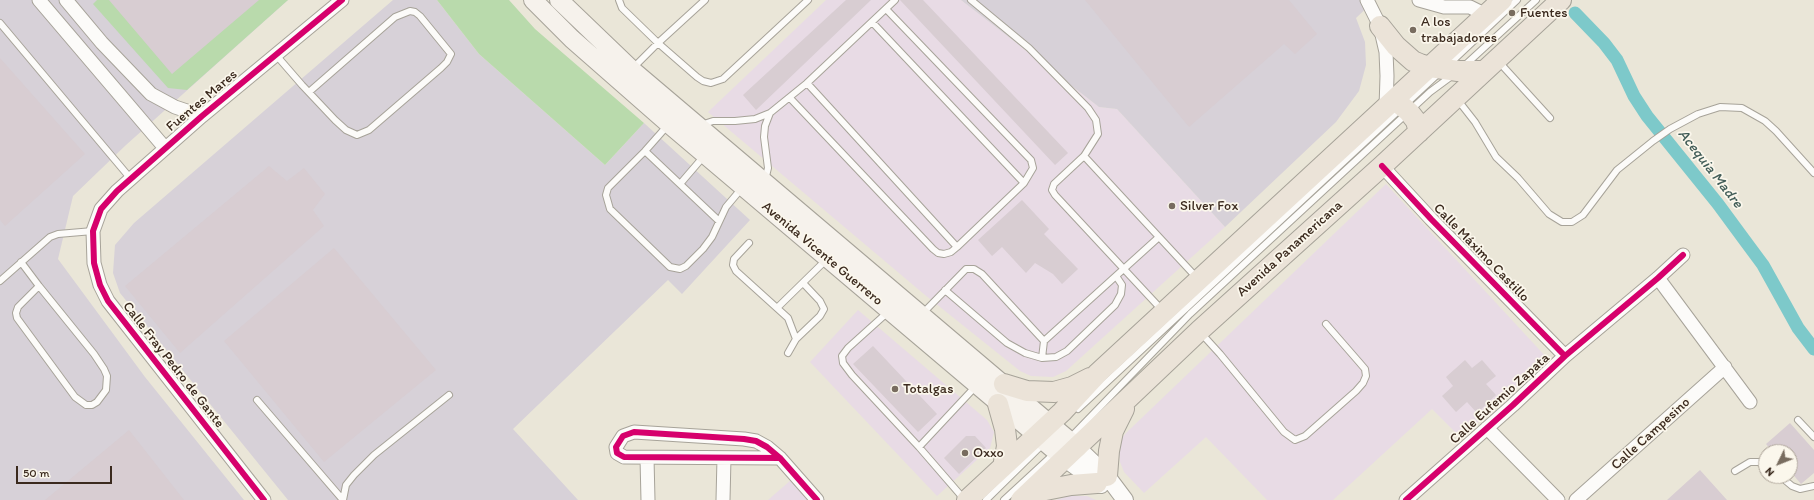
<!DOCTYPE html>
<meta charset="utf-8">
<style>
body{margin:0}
#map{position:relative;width:1814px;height:500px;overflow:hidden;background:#eae6d8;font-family:Itim,sans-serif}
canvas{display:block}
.north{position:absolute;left:1758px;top:444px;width:40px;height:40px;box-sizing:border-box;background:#fbf7ec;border:1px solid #aea59a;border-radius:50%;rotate:227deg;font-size:11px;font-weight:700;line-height:16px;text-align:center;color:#3b2a1e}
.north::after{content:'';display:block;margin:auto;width:14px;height:18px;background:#786c5f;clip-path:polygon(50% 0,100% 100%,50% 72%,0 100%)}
.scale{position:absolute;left:16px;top:466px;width:96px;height:18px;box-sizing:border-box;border:2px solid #3b2a1e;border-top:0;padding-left:5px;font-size:12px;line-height:14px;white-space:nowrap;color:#3b2a1e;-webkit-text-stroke:3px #fbf7ec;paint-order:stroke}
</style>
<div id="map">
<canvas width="1814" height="500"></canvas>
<div class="north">N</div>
<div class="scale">50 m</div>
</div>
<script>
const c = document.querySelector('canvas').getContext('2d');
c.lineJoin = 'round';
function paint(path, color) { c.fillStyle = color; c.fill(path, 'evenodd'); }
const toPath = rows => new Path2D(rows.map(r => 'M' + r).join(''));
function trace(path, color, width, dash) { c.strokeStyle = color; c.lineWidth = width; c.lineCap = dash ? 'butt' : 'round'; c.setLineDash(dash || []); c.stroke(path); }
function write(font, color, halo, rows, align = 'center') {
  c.font = font + ' Itim,sans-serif'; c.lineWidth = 3.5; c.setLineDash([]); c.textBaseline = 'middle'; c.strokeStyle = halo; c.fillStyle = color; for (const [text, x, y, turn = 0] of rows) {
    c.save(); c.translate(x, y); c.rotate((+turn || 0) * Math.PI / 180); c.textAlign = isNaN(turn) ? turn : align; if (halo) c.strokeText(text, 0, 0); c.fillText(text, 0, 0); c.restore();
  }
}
paint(toPath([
 [826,0,961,0,1099,107,1117,109,1225,227,1066,371,1053,377,1031,376,1020,371,925,295,708,112],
 [1386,184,1548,359,1461,438,1432,409,1333,500,1267,500,1206,437,1144,493,1124,472,1120,462,1119,450,1122,438,1126,433],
 [858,310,987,420,994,432,990,448,937,496,810,362],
 [791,480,807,500,768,500],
 [1068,496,1087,496,1096,500,1056,500]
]), '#e8dbe5');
paint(toPath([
 [0,0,288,0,126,145,73,196,58,259,145,377,244,500,0,500],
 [393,0,437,0,479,54,605,165,644,123,750,220,682,294,668,280,513,429,578,500,288,500,120,293,113,273,115,245,134,223],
 [961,0,1375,0,1356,18,1365,42,1366,65,1359,91,1336,122,1225,227,1117,109,1099,107]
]), '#d7d1d8');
paint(toPath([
 [97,0,288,0,187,90,168,88,93,4],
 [437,0,509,0,535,29,644,123,605,165,479,54]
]), '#b9daac');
trace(toPath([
 [1575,13,1604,43,1617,60,1634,96,1647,116,1718,204,1743,238,1763,265,1798,328,1814,349]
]), '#7dc9ca', 13);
paint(toPath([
 [109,0,259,0,172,74],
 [846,0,871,0,756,110,743,95],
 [900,0,923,0,1068,153,1055,165],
 [1085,0,1289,0,1317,34,1295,54,1284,44,1189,127],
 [0,58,85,154,5,226,0,220],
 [269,166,287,181,304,168,325,194,313,210,324,226,180,353,125,286],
 [1022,200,1049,229,1044,234,1078,269,1062,284,1053,274,1035,263,1026,273,1002,247,992,256,978,240],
 [334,248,436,370,324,462,224,341],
 [873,346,937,414,918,432,853,364],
 [1465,360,1472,368,1482,360,1496,376,1486,384,1496,395,1477,413,1467,402,1456,412,1442,396,1453,386,1446,377],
 [1790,423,1814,450,1814,473,1801,484,1790,471,1790,452,1773,452,1766,444],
 [129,430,184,500,45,500],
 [966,436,975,436,986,448,959,474,944,458],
 [1700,470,1727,500,1667,500]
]), '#d8cdd2');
const service = toPath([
 [619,0,622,8,658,43,697,77,703,81,711,83,723,79,808,0],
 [971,0,1029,48,1088,108,1096,120,1098,134,1084,156],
 [872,22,1024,183],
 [0,23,131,179],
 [276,55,302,85,335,120,346,130,357,135,369,130,441,68,447,62,451,54,420,16,415,12,410,11,395,17,309,92],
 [1499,62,1550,118],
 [1447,66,1517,0],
 [1463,67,1536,0],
 [632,69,658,43,705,0],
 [807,83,957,247],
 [790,98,933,249,938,253,944,254,951,252,957,247,1024,183,1033,168,1031,160,886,9],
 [1457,99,1475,122,1496,157,1518,178,1549,214,1562,222,1572,222,1583,215,1617,170,1653,141,1670,129,1698,114,1720,107,1742,108,1765,121,1776,131,1814,173],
 [668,125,645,151,608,188,606,195,610,209,670,267,680,269,686,266,703,249,712,237,726,207,742,188],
 [701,125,713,121,735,121,755,119,770,113,807,83,895,0],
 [645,151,719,221],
 [765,180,768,168,764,137,765,126,770,113],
 [680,184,704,156],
 [1159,237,1084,156,1054,184,1052,190,1055,195,1162,310],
 [749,243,734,259,733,265,736,271,788,318,796,339,788,353],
 [21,262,39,286,94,354,104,369,107,376,106,390,97,402,92,405,86,405,75,397,17,318,16,313,18,307,39,286],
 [0,281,50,237,58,234,93,231],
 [945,290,1007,343,1025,353,1042,358,1056,357,1067,351,1115,305,1121,294,1122,285,1116,276],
 [778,307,826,260],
 [888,312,848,348,842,356,843,363,852,375,919,447,964,499],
 [922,314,966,269,974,269,982,274,1044,341,1159,237,1197,278],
 [1200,332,1220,354,1284,432,1295,440,1305,436,1356,391,1363,383,1366,376,1365,369,1359,362,1326,324],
 [796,339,820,316,824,309,820,301,803,283],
 [1042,358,1044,341],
 [257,400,343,500],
 [1078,409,1440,72],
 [1798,420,1814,437],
 [1069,439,1190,314,1430,92,1453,75],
 [919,447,976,386],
 [1735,471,1750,462,1758,462,1766,465],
 [1780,476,1792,486,1800,489,1814,486],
 [343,500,346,485,354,475,374,455,449,395],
 [986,500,1045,442],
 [1004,500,1056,452]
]);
const minor = toPath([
 [39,0,165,148],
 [66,0,102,43,151,94,175,107,202,116],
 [1367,0,1380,26,1386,52,1387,76,1386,108],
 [1419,0,1444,7,1470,7,1486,15],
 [1382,166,1431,219,1565,356],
 [1658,278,1750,402],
 [1487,428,1558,500],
 [647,458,648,500],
 [780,458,624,457,617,453,616,447,623,436,634,432,744,439,756,441,767,447,780,458,817,500],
 [264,500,108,301,100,285,94,263,93,231,101,209,117,191,202,116,342,0],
 [723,500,724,458],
 [1406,500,1513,405,1565,356,1658,278,1683,255],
 [1576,500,1725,367]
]);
const tertiary = toPath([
 [1078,448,1107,476,1125,500],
 [1065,459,1101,485]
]);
const secondary = toPath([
 [533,0,572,39,669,124,1065,459],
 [559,0,632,70,1078,448]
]);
const primary = toPath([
 [1380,26,1396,46,1413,61,1420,64,1430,67,1458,71,1484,71],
 [1395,100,1409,112,1416,121,1419,132],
 [1004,384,1027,391,1054,392,1072,387,1090,378],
 [998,404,1005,429,1007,446,1003,467],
 [1107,476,1109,451,1113,431,1124,409],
 [1030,493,1071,485,1097,483],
 [967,500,1062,412,1098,373,1502,0],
 [1021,500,1199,331,1382,166,1561,0]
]);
trace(service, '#a7a399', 8);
trace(minor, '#a7a399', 15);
trace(tertiary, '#a7a399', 18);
trace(secondary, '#a7a399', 20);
trace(primary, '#a7a399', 22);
trace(service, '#fcfbf9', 6);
trace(minor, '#fcfbf9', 13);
trace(tertiary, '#fcfbf9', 16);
trace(secondary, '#f6f2ec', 18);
trace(primary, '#ebe3d8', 20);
trace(toPath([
 [1382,166,1431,219,1565,356],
 [780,458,624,457,617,453,616,447,623,436,634,432,744,439,756,441,767,447,780,458,817,500],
 [264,500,108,301,100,285,94,263,93,231,101,209,117,191,202,116,342,0],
 [1406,500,1513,405,1565,356,1658,278,1683,255]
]), '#d6006c', 6);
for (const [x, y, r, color] of [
 [1512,13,4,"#786c5f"],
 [1413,30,4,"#786c5f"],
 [1172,206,4,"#786c5f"],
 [895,389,4,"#786c5f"],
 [965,453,4,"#786c5f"]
]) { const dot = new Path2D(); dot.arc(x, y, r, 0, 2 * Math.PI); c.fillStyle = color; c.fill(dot); trace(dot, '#fbf7ec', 1.5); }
write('14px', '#3b2a1e', '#fbf7ec', [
 ["Fuentes",1520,13],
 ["A los",1421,22],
 ["trabajadores",1421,38],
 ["Silver Fox",1180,206],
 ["Totalgas",903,389],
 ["Oxxo",973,453]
], 'left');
write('14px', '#3b2a1e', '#fbf7ec', [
 ["Fuentes Mares",202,101,-40],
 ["Avenida Panamericana",1290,249,-42],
 ["Calle Máximo Castillo",1481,253,46],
 ["Avenida Vicente Guerrero",822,254,40],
 ["Calle Fray Pedro de Gante",173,365,52],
 ["Calle Eufemio Zapata",1500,399,-42],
 ["Calle Campesino",1651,434,-42]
]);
write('italic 15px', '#425d58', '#fbf7ec', [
 ["Acequia Madre",1710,169,52]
]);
</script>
